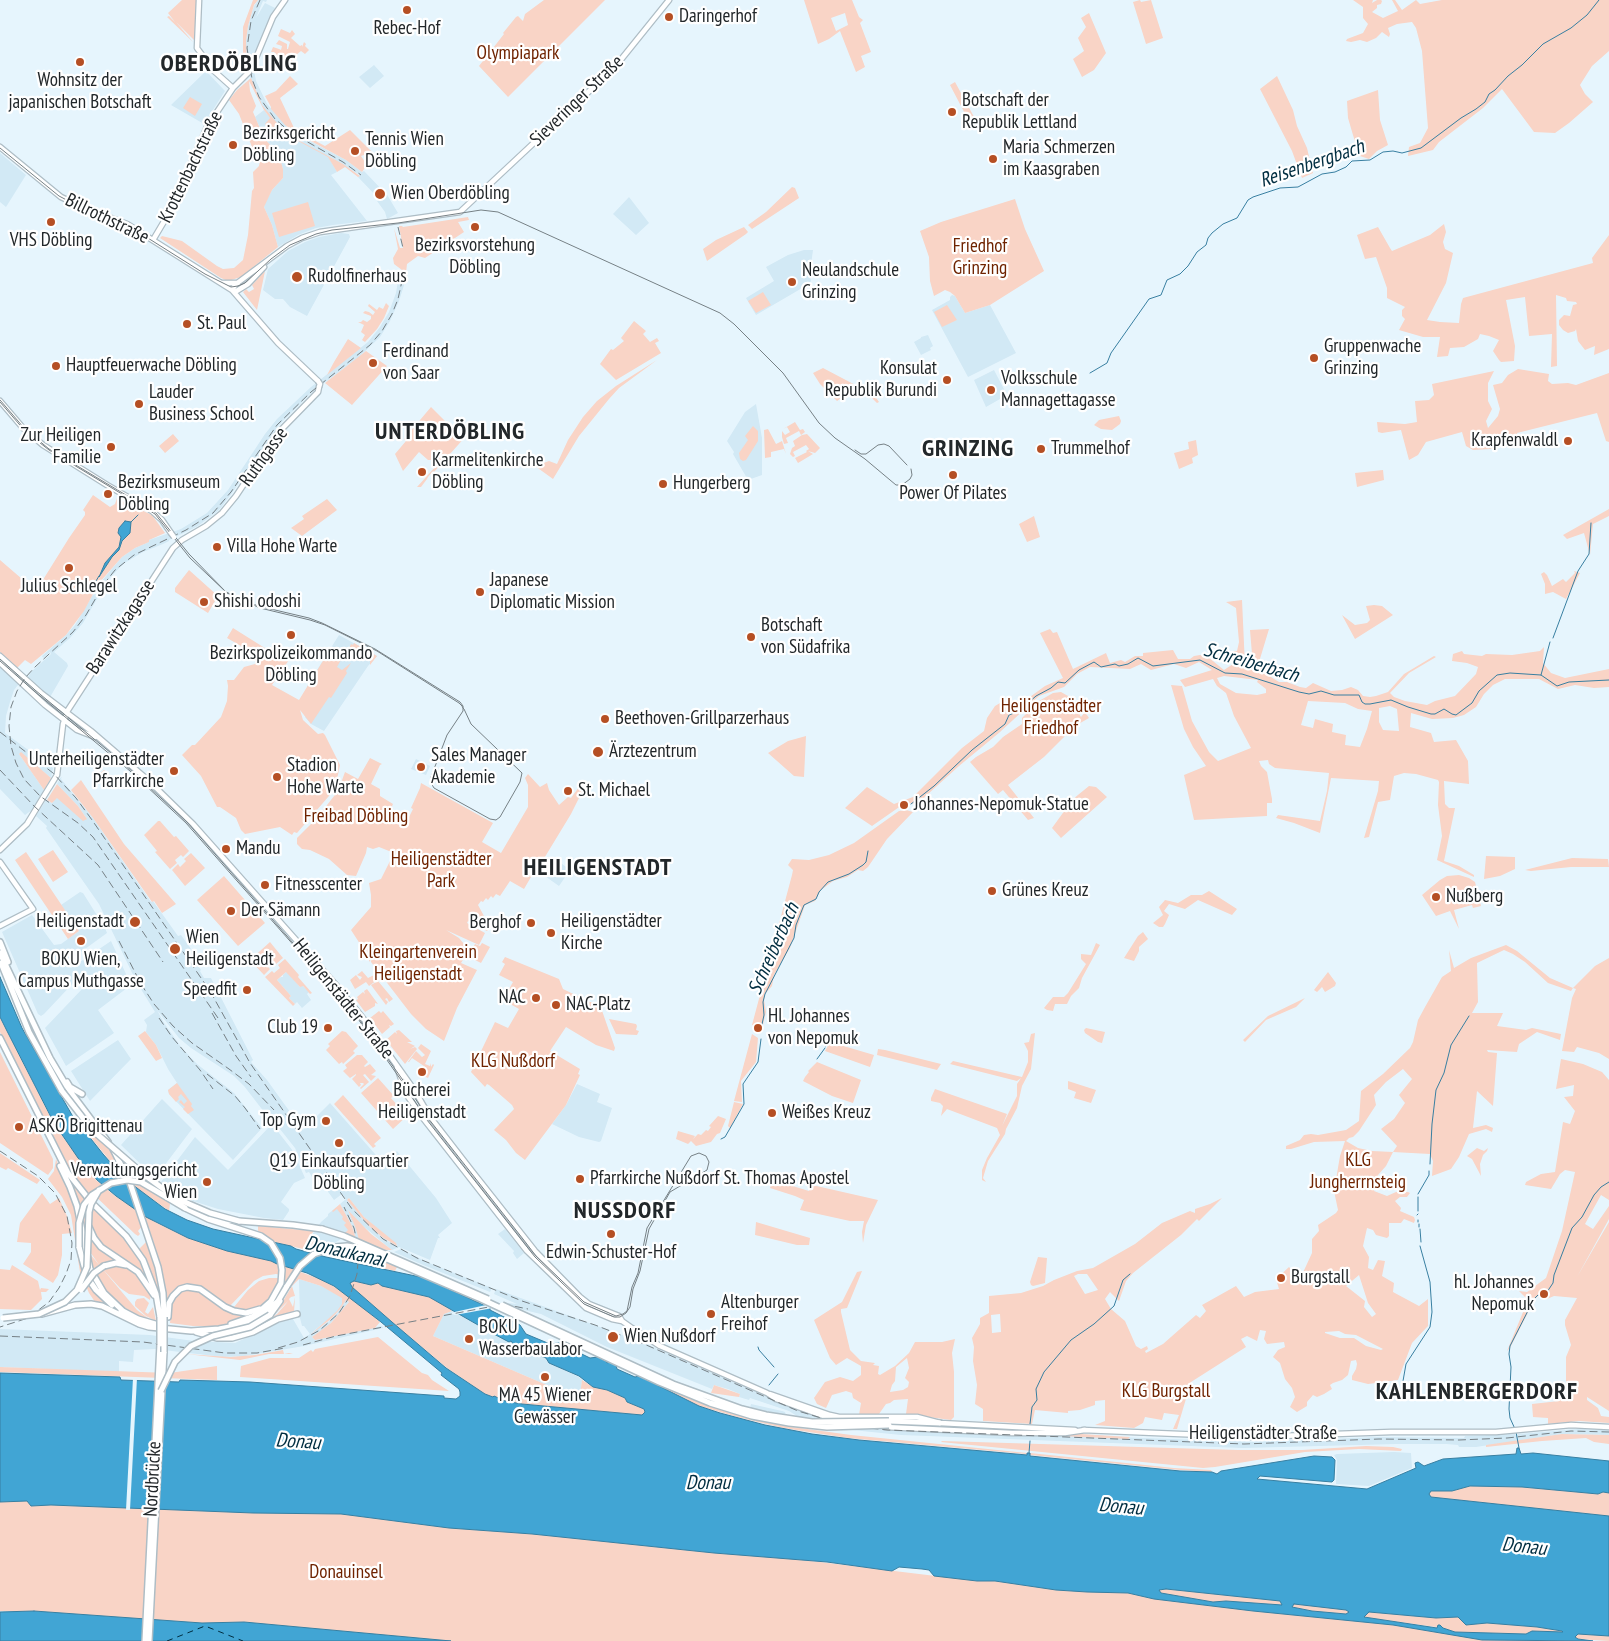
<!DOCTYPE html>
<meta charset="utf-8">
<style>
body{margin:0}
canvas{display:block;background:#e6f5fd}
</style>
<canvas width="1609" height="1641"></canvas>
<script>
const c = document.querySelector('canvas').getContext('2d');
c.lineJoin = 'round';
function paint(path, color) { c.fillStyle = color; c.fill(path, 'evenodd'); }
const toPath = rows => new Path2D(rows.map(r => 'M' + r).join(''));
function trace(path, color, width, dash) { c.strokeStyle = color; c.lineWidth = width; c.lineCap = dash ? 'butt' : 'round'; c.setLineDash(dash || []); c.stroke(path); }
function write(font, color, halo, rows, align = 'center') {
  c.font = font + ' "PT Sans Narrow",sans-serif'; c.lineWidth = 4.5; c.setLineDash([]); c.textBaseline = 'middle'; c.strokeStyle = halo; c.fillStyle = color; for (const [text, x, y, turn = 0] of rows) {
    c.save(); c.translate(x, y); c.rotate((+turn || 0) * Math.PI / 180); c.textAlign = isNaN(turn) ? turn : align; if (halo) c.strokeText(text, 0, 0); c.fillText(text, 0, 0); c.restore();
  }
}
paint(toPath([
 [258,0,267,0,266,2,263,1,256,18,265,3,275,8,252,60,256,81,267,104,288,127,308,140,346,160,362,172,364,171,365,172,385,193,386,193,398,213,387,219,385,212,377,201,379,199,358,177,360,175,328,156,337,172,331,175,367,221,333,225,316,228,298,235,278,247,272,225,264,207,265,203,272,190,283,178,283,169,279,155,265,139,255,117,264,110,271,119,262,105,252,84,246,61,246,41,248,26,254,6],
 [374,65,384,76,370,88,359,77],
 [206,71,225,91,204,124,171,105],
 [0,153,26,175,6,207,0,202],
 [629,197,649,223,636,235,613,214],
 [341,233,349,234,350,237,307,316,290,307,283,299,275,299,263,290,268,269,288,251,305,242,319,237],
 [804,250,813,250,810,272,811,281,809,284,756,315,746,298,774,281,766,267,788,255],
 [398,281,405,282,399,301,390,321,380,337,359,357,311,393,278,426,232,493,219,510,198,526,169,540,169,541,163,544,143,552,123,564,108,580,83,623,70,638,54,652,67,663,68,666,49,699,26,680,31,672,51,654,50,652,43,658,42,656,66,635,75,625,100,583,122,557,135,548,149,542,149,540,181,529,207,513,228,490,265,434,277,419,311,387,368,342,380,327,389,312,396,293],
 [952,295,955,296,965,313,990,305,1016,353,968,377,932,310,950,300,950,297],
 [928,335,933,346,930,348,931,350,921,355,914,342,921,338,921,337],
 [994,370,1007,395,986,407,974,380],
 [756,404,762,438,762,475,748,480,733,454,734,452,727,441,745,412],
 [339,635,377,656,368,666,324,731,311,724,305,717,307,686],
 [0,660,22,680,14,690,10,702,6,716,5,733,53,768,51,778,21,753,19,754,44,790,32,810,25,815,0,789],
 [416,759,430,766,426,775,411,769],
 [62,777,61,779,93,818,151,902,153,901,178,936,181,935,196,956,193,958,201,970,200,971,204,978,211,978,253,1060,251,1062,267,1080,303,1130,330,1103,383,1163,397,1151,436,1198,452,1223,438,1235,440,1238,438,1238,430,1260,399,1247,392,1250,388,1247,362,1225,348,1210,357,1230,361,1246,357,1245,353,1228,340,1204,346,1199,342,1194,334,1200,318,1178,312,1177,309,1172,306,1173,295,1148,272,1119,268,1117,244,1086,234,1076,191,1048,179,1038,157,1010,164,1023,181,1047,197,1064,234,1093,262,1128,233,1160,169,1094,168,1090,177,1083,168,1069,156,1045,146,1032,147,1025,144,1020,155,1012,136,981,99,904,46,828,47,826,36,816,46,800,52,803,57,797,87,819,78,806,57,784,60,778],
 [349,1198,364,1217,398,1246,389,1242,369,1225,347,1200],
 [553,857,570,870,559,886,542,874],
 [80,892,83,893,100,920,102,920,107,933,74,957,63,960,71,968,111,941,131,985,98,1010,114,1033,66,1066,45,1028,83,988,77,979,44,1014,41,1016,38,1014,2,932,32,915,54,945,61,944,79,931,61,905],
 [287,971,300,987,302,985,309,992,307,994,311,1000,302,1008,297,1002,295,1004,289,998,291,996,277,980,281,977,283,977,283,975],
 [118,1040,131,1059,90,1101,71,1071],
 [577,1084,600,1094,597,1102,612,1108,601,1141,599,1142,579,1137,552,1124,566,1105],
 [162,1099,192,1129,155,1178,121,1145],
 [272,1124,293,1151,305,1178,294,1183,281,1202,289,1209,289,1211,283,1220,264,1218,218,1209,193,1201,175,1192,161,1182,195,1137,228,1170],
 [338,1206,352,1236,341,1239,327,1248,323,1243,318,1246,311,1236,321,1222,328,1216,328,1214],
 [505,1229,524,1253,517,1259,513,1253,514,1251,498,1234],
 [401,1249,427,1262,492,1288,490,1292,421,1264,394,1252],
 [299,1279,321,1286,342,1297,343,1304,335,1314,310,1334,304,1326,302,1326,300,1318],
 [496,1289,644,1343,795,1409,830,1420,800,1418,789,1411,750,1398,749,1400,739,1397,740,1394,728,1389,714,1385,712,1389,607,1347,541,1314,511,1307,508,1303,517,1304,494,1294],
 [346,1300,349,1302,341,1312,328,1326,312,1337,315,1340,382,1326,383,1328,304,1346,245,1356,223,1357,155,1349,134,1350,133,1362,119,1361,119,1372,0,1367,0,1329,150,1335,194,1341,235,1343,289,1318,293,1319,304,1338,328,1322,337,1313],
 [452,1311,492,1333,511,1341,515,1345,546,1358,549,1363,579,1377,582,1380,580,1395,549,1386,433,1336,444,1314],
 [751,1404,782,1411,785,1412,786,1415,750,1408],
 [872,1428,1253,1442,1378,1437,1464,1438,1465,1436,1515,1434,1516,1436,1518,1434,1578,1429,1609,1430,1609,1435,1562,1434,1476,1447,1459,1447,1458,1445,1446,1444,1397,1444,1243,1448,901,1435,842,1429],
 [1394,1452,1411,1453,1412,1468,1369,1486,1336,1484,1337,1460,1334,1455,1337,1454]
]), '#d2e9f5');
paint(toPath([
 [182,0,197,0,195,41,176,22,193,42,167,17,169,16,175,22,168,13],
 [253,0,258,0,254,5,248,26,246,41,247,64,243,71,243,27],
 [544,0,605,0,508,97,479,66,504,34,503,33,516,17,518,16,523,21,525,14],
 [804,0,852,0,859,17,863,20,860,23,871,52,861,56,865,67,856,72,840,31,829,39,818,44],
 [845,13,848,25,836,31,831,18],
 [1140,0,1141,2,1151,0,1163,38,1146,44,1133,2],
 [1353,0,1373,0,1372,3,1377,0,1381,0,1382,1,1381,4,1377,5,1377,8,1372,12,1383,18,1398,11,1392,0,1395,0,1402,10,1416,0,1420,4,1442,0,1609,0,1609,51,1592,66,1580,85,1585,94,1593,102,1569,123,1555,133,1534,132,1502,89,1483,108,1439,142,1433,150,1408,156,1409,147,1420,143,1428,128,1422,51,1416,28,1412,22,1397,24,1388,28,1390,34,1389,37,1382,32,1376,38,1367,42,1360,40,1351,42,1346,41,1347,39,1363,33,1368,24,1363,18,1363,7],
 [1089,13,1106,53,1094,70,1082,77,1073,59,1084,51,1078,38,1086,27,1081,18],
 [281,29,290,33,292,30,295,34,291,38,300,46,302,45,302,47,304,42,306,44,305,46,309,50,305,54,301,51,296,55,293,55,293,57,289,55,288,57,293,58,292,61,288,66,295,72,293,73,286,69,280,67,279,69,276,69,278,65,274,63,277,55,274,52,271,52,273,47,279,49,281,47,279,49,281,50,282,46,276,44,279,40,287,44,287,49,288,49,290,42,278,36],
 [290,76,298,84,280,98,295,130,325,146,350,130,372,152,361,156,367,165,362,172,346,160,294,132,285,125,271,109,271,107,265,96,276,91],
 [1277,76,1293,110,1297,126,1307,148,1313,173,1302,178,1292,151,1260,89],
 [251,78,262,105,282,129,300,141,343,164,360,176,358,177,345,167,337,172,328,157,300,142,282,129,285,133,279,138,265,124,270,118,264,110,249,81,250,91,256,106,253,112,264,138,279,155,283,169,283,178,272,190,264,207,272,225,278,247,241,277,228,281,221,278,160,238,162,236,182,241,217,266,223,269,234,268,243,260,248,235,252,191,254,188,253,172,259,166,260,161,254,152,239,114,229,100,237,90],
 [955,82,979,126,973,129,950,85],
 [1378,90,1380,120,1388,145,1377,151,1369,159,1360,156,1358,152,1348,118,1347,101],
 [190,97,202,104,195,116,183,108],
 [792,187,795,188,799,198,752,229,748,225,766,212],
 [1015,199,1025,229,1044,271,990,305,965,313,955,296,950,292,945,290,934,296,930,281,929,257,920,231,941,222],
 [308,202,315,226,279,237,272,213],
 [468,217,469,220,458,222,464,232,425,258,418,256,407,264,406,273,394,264,393,258,398,249,394,228,400,248,403,248,399,226,402,226,403,227],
 [1444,224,1446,232,1443,242,1445,249,1453,253,1446,283,1427,320,1440,322,1459,323,1461,304,1463,298,1593,263,1592,258,1609,235,1609,349,1594,355,1595,346,1585,350,1578,341,1576,329,1575,331,1568,333,1563,330,1559,325,1559,320,1564,315,1570,316,1573,305,1577,304,1576,302,1567,301,1566,298,1556,295,1557,366,1551,367,1552,334,1529,336,1525,297,1506,300,1515,346,1514,361,1501,362,1499,360,1493,351,1499,340,1489,336,1480,334,1478,339,1464,347,1450,348,1448,356,1437,357,1440,337,1423,337,1399,330,1405,319,1402,316,1402,310,1405,307,1387,298,1387,288,1376,257,1365,259,1357,235,1378,227,1390,248,1392,251,1430,235],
 [744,227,748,232,746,234,707,261,703,249,716,240],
 [265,271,257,310,243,292,246,289,249,292,254,289,252,285],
 [763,292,771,305,756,313,748,301],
 [386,303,389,306,384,318,377,329,365,342,362,340,365,335,361,332,364,325,358,322,361,322,363,320,367,322,371,319,371,316,363,313,365,311,369,312,373,315,375,312,368,306,369,304,377,310,379,307,383,309],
 [947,305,957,320,942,327,934,312],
 [634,321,646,331,643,334,650,342,657,338,659,341,655,343,661,353,616,380,600,364,611,349,613,350,624,341,621,338],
 [348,339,361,348,327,375,334,362],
 [366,351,387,366,352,405,325,383],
 [657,360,619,388,609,399,579,436,553,479,535,466,549,461,557,464,568,440,583,417,597,401,616,386],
 [823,368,861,388,870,389,879,402,877,403,868,394,852,388,849,390,849,393,837,401,820,384,813,373],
 [1518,369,1549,374,1548,381,1552,384,1568,383,1576,385,1609,373,1609,442,1606,441,1597,413,1517,433,1518,440,1490,449,1473,450,1466,446,1462,432,1426,442,1418,455,1409,460,1401,430,1382,433,1378,432,1377,422,1405,424,1417,422,1415,401,1429,400,1434,395,1432,384,1494,371,1488,383,1488,401,1492,409,1486,421,1488,428,1498,416,1500,409,1493,385,1502,383,1508,375],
 [431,407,460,436,463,434,466,436,434,472,433,471,428,477,427,479,421,487,417,487,436,466,432,464,432,460,428,460,419,452,403,471,395,454,406,441,404,439],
 [1119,416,1121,421,1120,424,1112,430,1101,429,1094,425,1099,420],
 [795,422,800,430,803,429,805,432,801,435,799,431,786,438,788,443,784,444,782,437,782,431,785,435,790,432,787,427,783,429],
 [753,426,758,431,758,441,746,460,743,461,740,459,739,453,748,440,745,436],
 [768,429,776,444,782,441,786,454,784,449,771,452,771,457,765,458,764,430],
 [173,434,179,441,165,453,159,446],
 [807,434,820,448,815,453,808,451,813,454,798,463,795,458,807,452,806,451,809,449,806,445,793,452,795,456,793,457,790,454,792,448,795,446,793,441,802,435],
 [1196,440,1198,455,1192,458,1193,463,1179,469,1174,453,1189,449,1188,442],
 [1383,470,1384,480,1357,487,1355,473],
 [93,495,110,507,115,504,118,495,121,497,120,500,152,515,165,533,149,540,149,542,135,548,122,557,99,583,84,611,66,635,31,664,25,660,17,668,0,652,0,560,36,591,69,538,85,515,85,512,83,510],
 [327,499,337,510,302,536,291,528,304,519,302,516],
 [1609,509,1609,516,1593,524,1590,555,1584,533,1567,539,1563,535],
 [1034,516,1040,537,1027,542,1019,524],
 [189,570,218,596,208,613,175,592,175,588],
 [1574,571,1580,573,1566,599,1553,592,1545,594,1545,584,1541,574,1544,572,1547,575,1552,586,1563,579,1566,582,1575,573],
 [1242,600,1245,666,1250,665,1252,654,1250,630,1269,629,1256,672,1266,674,1279,682,1287,682,1300,687,1306,688,1313,683,1331,691,1342,690,1351,687,1358,690,1363,696,1370,697,1376,696,1388,692,1404,674,1434,656,1436,657,1409,673,1390,693,1394,697,1405,701,1427,705,1435,701,1455,696,1476,674,1478,667,1467,663,1452,661,1453,654,1462,651,1464,654,1482,656,1486,654,1512,655,1540,651,1544,647,1543,663,1551,673,1565,678,1609,669,1609,687,1594,688,1575,685,1558,689,1539,679,1505,679,1493,685,1484,694,1476,707,1464,715,1453,718,1432,719,1411,713,1410,727,1431,733,1434,742,1456,740,1468,761,1469,784,1444,781,1445,804,1449,808,1455,808,1444,861,1459,866,1474,875,1474,877,1437,860,1442,836,1438,805,1439,782,1438,780,1416,774,1404,773,1394,776,1390,800,1378,802,1369,837,1364,838,1378,791,1379,781,1331,778,1320,833,1294,823,1276,818,1278,815,1320,821,1327,791,1329,773,1275,768,1269,764,1268,760,1259,761,1261,766,1267,772,1272,799,1272,803,1267,803,1267,816,1194,820,1184,775,1206,766,1193,747,1184,729,1171,685,1182,686,1192,721,1209,752,1218,761,1251,748,1234,716,1226,693,1217,686,1213,679,1185,687,1180,680,1212,670,1199,662,1186,668,1174,664,1151,670,1141,664,1130,669,1090,667,1077,674,1064,687,1039,696,1000,732,959,766,917,804,905,803,872,826,845,808,867,787,894,804,913,797,962,748,984,731,987,718,995,706,1005,700,1016,707,1045,686,1063,678,1040,633,1050,629,1053,633,1057,632,1073,669,1106,653,1110,663,1121,660,1125,662,1135,656,1143,656,1143,653,1173,650,1178,659,1190,659,1194,656,1200,655,1208,657,1224,670,1236,662,1230,656,1232,651,1237,651,1239,642,1236,608,1226,602],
 [1224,676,1258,680,1257,682,1266,689,1266,693,1257,695,1236,693,1220,684,1217,678],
 [1308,701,1345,703,1358,709,1372,711,1367,729,1360,747,1345,745,1346,735,1332,732,1333,724,1315,719,1313,728,1301,725],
 [1390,706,1397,709,1399,731,1383,730,1379,722,1379,708],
 [1374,605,1382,606,1393,615,1355,639,1342,615,1355,625,1367,623,1370,620,1366,606],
 [233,628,268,650,277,644,293,654,272,685,299,700,329,651,342,658,337,667,342,670,351,663,346,671,347,673,331,698,329,697,311,724,300,710,303,720,318,734,323,733,325,735,340,765,335,789,297,833,294,832,292,835,280,827,245,834,241,830,236,818,220,807,217,807,201,776,182,755,192,745,195,745,221,717,227,701,228,686,227,680,234,680,244,667,255,664,256,656,239,653,241,646,227,638],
 [354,643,377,656,370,665,370,659,349,649,351,644,353,645],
 [1061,692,1068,696,1081,717,1085,712,1089,718,1075,726,1044,757,1008,785,1034,818,1028,820,1003,790,998,794,970,762,976,757,993,747,1003,737,1022,724,1022,718,1039,701,1053,693],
 [806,736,804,777,794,776,768,753,788,741],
 [21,752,51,778,44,790,19,754],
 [370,758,382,764,380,765,371,784,380,789,380,796,393,804,388,815,389,820,404,827,413,809,411,808,420,788,421,783,493,823,482,842,501,853,528,807,528,785,525,778,528,774,540,787,547,783,549,790,559,805,568,797,571,798,579,787,583,790,571,814,537,870,535,870,524,889,510,881,500,896,496,894,493,898,491,896,488,900,486,898,483,902,481,901,478,905,484,916,494,924,487,931,468,921,467,923,485,933,479,945,446,930,459,938,469,950,461,963,477,970,457,1008,444,1041,426,1029,411,1014,371,962,371,956,370,962,363,952,362,947,351,930,371,907,371,895,369,883,381,879,394,853,379,847,373,849,367,847,366,853,356,876,347,875,329,859,310,850,302,849,297,844,297,838,316,819,338,791,345,772,358,779],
 [104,770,115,780,105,789,97,776],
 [81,780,124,844,176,904,162,913,154,901,152,902,93,818,71,790],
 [57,784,78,806,87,819,83,821,57,798,52,803,47,800],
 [1089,786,1096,787,1107,797,1061,838,1052,828,1073,799],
 [906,810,913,812,887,839,868,867,863,871,858,870,847,877,833,881,821,890,815,901,805,905,790,948,774,975,772,986,765,994,764,1000,766,1012,762,1029,752,1025,792,875,793,870,788,865,792,859,809,860,829,855,854,843,899,811],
 [158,821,160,821,174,837,176,836,189,851,183,857,181,855,175,860,177,863,170,869,155,852,157,851,144,835],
 [53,850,68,872,53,882,38,859],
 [26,852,79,931,68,939,15,860],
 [191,853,205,868,185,886,172,870,178,864,180,867,186,861,184,859],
 [1486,856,1515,857,1515,869,1500,876,1484,879],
 [1572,858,1608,859,1609,867,1571,867,1531,871,1525,870],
 [1459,875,1469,878,1475,882,1481,906,1473,908,1472,905,1454,910,1459,929,1450,911,1436,916,1422,895,1440,880,1447,876],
 [224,876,265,923,238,946,197,900],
 [1209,891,1237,909,1232,915,1198,900,1185,909,1169,904,1164,911,1169,915,1165,924,1163,927,1159,927,1153,923,1163,915,1159,907,1165,900,1178,903,1191,895,1202,895],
 [1143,932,1148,939,1139,947,1139,951,1134,961,1124,958,1138,936],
 [270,942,283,958,276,964,274,962,268,967,270,969,264,975,250,960],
 [482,943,490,947,481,963,467,956,475,944,480,946],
 [1096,943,1100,945,1082,978,1079,988,1071,996,1067,1004,1055,1004,1053,1011,1047,1010,1044,1008,1053,997,1064,997,1068,993,1086,964,1081,959,1081,954,1091,955],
 [1506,945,1517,951,1550,978,1573,988,1595,966,1609,958,1609,1059,1599,1053,1577,1047,1574,1052,1562,1051,1572,998,1576,989,1573,988,1571,991,1548,983,1525,962,1513,954,1504,950,1477,963,1478,1002,1472,1013,1503,1013,1497,1026,1526,1030,1532,1028,1561,1034,1560,1040,1537,1032,1519,1044,1517,1052,1487,1050,1488,1052,1497,1053,1493,1106,1477,1091,1473,1128,1486,1125,1493,1128,1492,1132,1486,1129,1469,1134,1459,1157,1451,1169,1432,1176,1433,1161,1430,1154,1393,1152,1386,1166,1378,1175,1374,1191,1387,1196,1396,1192,1408,1192,1410,1193,1407,1197,1400,1197,1395,1201,1401,1208,1400,1211,1414,1217,1415,1220,1414,1223,1404,1219,1401,1223,1389,1223,1389,1236,1387,1238,1376,1235,1373,1230,1367,1228,1363,1246,1369,1257,1368,1268,1373,1270,1378,1260,1385,1261,1382,1276,1394,1283,1393,1292,1419,1306,1428,1299,1428,1326,1412,1343,1398,1380,1368,1384,1352,1380,1352,1376,1356,1369,1357,1364,1356,1360,1351,1361,1348,1375,1342,1380,1333,1383,1330,1385,1332,1389,1324,1394,1317,1397,1313,1395,1307,1402,1307,1406,1297,1412,1290,1407,1295,1397,1292,1388,1285,1379,1280,1363,1273,1357,1278,1350,1285,1347,1284,1342,1267,1344,1264,1339,1266,1331,1260,1330,1257,1341,1247,1336,1241,1339,1246,1347,1191,1382,1177,1429,1173,1429,1179,1415,1164,1413,1162,1420,1145,1417,1143,1423,1134,1428,1095,1425,1105,1421,1105,1400,1095,1401,1095,1405,1080,1410,1068,1411,1068,1413,1035,1410,1032,1424,983,1421,983,1409,975,1404,977,1385,973,1361,974,1347,972,1338,980,1324,980,1318,989,1313,989,1296,1021,1293,1043,1286,1054,1280,1077,1271,1093,1268,1135,1244,1162,1223,1190,1211,1195,1213,1195,1209,1210,1204,1222,1198,1199,1221,1197,1219,1181,1235,1133,1273,1126,1281,1119,1301,1110,1292,1105,1299,1111,1309,1125,1321,1136,1346,1141,1349,1147,1346,1148,1349,1145,1351,1146,1353,1163,1344,1196,1315,1200,1318,1206,1311,1202,1305,1236,1286,1244,1297,1255,1292,1279,1289,1276,1279,1289,1267,1300,1279,1312,1253,1312,1239,1319,1231,1318,1225,1336,1213,1338,1210,1334,1191,1340,1156,1345,1141,1314,1142,1291,1149,1286,1149,1286,1146,1300,1140,1304,1135,1311,1134,1318,1135,1346,1130,1359,1121,1361,1091,1383,1074,1410,1048,1413,1042,1418,1020,1425,1007,1442,977,1451,971,1449,950,1454,968,1471,958],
 [1403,1069,1412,1079,1399,1095,1405,1103,1394,1119,1381,1129,1397,1146,1393,1152,1372,1151,1358,1148,1346,1141,1349,1138,1353,1137,1359,1131,1376,1105,1374,1095,1386,1082],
 [1078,1274,1087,1274,1098,1290,1085,1294,1074,1276],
 [1359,1275,1368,1303,1376,1314,1372,1317,1364,1307,1365,1301,1346,1286],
 [1000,1314,1001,1332,992,1333,991,1315],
 [1339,1331,1345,1334,1356,1335,1383,1349,1381,1350,1366,1346,1354,1338,1340,1338,1325,1333,1325,1332],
 [505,957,559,979,563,989,590,1002,599,1002,615,1048,614,1051,596,1045,566,1027,550,1051,580,1069,578,1074,580,1075,566,1105,525,1160,516,1153,506,1140,494,1130,514,1109,512,1105,489,1085,487,1084,485,1087,471,1072,495,1022,508,1028,519,1009,503,1000,513,982,499,975,505,964,502,962],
 [285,959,299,975,298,977,312,993,310,994,303,986,300,987,286,972,277,980,291,996,289,998,295,1004,293,1006,265,977,272,971,274,973,280,968,278,965],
 [362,971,368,978,374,975,377,980,369,986,366,982,355,989,350,980,356,975,360,980,362,977,357,975],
 [1328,972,1336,983,1335,986,1325,992,1322,987,1317,992,1314,990],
 [378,981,393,999,389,1002,387,998,385,999,388,1002,386,1005,371,985],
 [367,989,378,1004,375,1003,375,1006,365,1012,356,1000,358,999,357,997,363,992,365,994,364,991],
 [1305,998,1296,1007,1266,1020,1245,1042,1243,1040,1268,1016],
 [379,1011,381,1013,383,1011,394,1024,391,1026,389,1025,390,1027,382,1034,370,1018],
 [0,1018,53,1122,65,1140,96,1180,115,1196,157,1223,188,1238,227,1251,271,1261,322,1280,344,1292,380,1322,375,1328,315,1340,312,1337,331,1323,349,1302,346,1300,341,1308,331,1319,310,1335,337,1311,342,1304,342,1298,321,1286,299,1279,292,1286,295,1296,291,1297,289,1299,293,1307,295,1297,294,1313,281,1316,243,1334,222,1337,245,1332,256,1328,277,1314,285,1305,288,1301,276,1313,292,1286,283,1281,270,1299,259,1308,249,1311,235,1309,234,1307,248,1290,259,1281,269,1278,280,1278,280,1275,276,1274,263,1276,254,1281,229,1307,189,1285,168,1302,159,1262,153,1240,149,1234,150,1229,143,1225,138,1231,140,1234,138,1236,135,1234,91,1192,87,1196,73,1176,49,1132,0,1032],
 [609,1019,636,1024,637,1026,636,1030,639,1031,637,1035,616,1034],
 [1086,1028,1105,1032,1102,1043,1098,1042,1085,1033,1084,1030],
 [399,1030,412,1042,407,1042,415,1046,410,1049,415,1047,417,1049,405,1064,386,1040,395,1032,397,1034,396,1031],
 [145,1031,156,1045,162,1058,156,1061,138,1036],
 [342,1031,346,1032,358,1046,353,1051,355,1053,343,1064,342,1062,339,1064,326,1050,330,1046,328,1044],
 [1035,1033,1031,1069,1022,1086,1017,1108,1006,1129,1005,1134,988,1161,983,1178,986,1182,982,1180,982,1170,987,1158,1000,1135,997,1128,947,1109,941,1116,943,1106,940,1103,931,1101,931,1098,935,1089,1007,1114,1002,1126,1017,1096,1017,1084,1021,1078,1017,1081,950,1064,953,1061,1022,1077,1028,1062,1028,1051,1024,1043,1029,1042,1031,1034],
 [752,1034,758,1038,756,1062,741,1081,742,1102,734,1101],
 [830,1042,874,1055,870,1067,825,1051],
 [421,1044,431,1051,425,1064,430,1066,431,1063,431,1067,433,1064,434,1065,428,1078,421,1075,424,1075,427,1068,412,1058,409,1062,408,1062,416,1051,422,1057,425,1055,418,1048],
 [878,1049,885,1050,941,1064,937,1070,877,1055],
 [0,1052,53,1159,53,1168,48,1175,0,1143],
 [357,1055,362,1055,368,1062,364,1066,365,1067,370,1064,376,1071,371,1075,376,1076,371,1081,365,1074,363,1075,369,1082,361,1089,360,1088,364,1084,363,1083,360,1083,361,1085,359,1087,352,1079,356,1075,356,1074,350,1078,343,1071,347,1068,345,1065],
 [1561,1059,1583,1064,1602,1072,1609,1080,1609,1200,1601,1195,1585,1224,1593,1229,1609,1206,1609,1219,1577,1277,1609,1222,1609,1411,1587,1397,1587,1400,1598,1408,1601,1416,1609,1417,1609,1423,1579,1421,1548,1424,1548,1418,1533,1417,1532,1404,1559,1401,1566,1396,1566,1357,1571,1345,1565,1325,1565,1320,1577,1298,1554,1296,1547,1299,1543,1298,1545,1296,1542,1295,1539,1295,1535,1299,1510,1348,1507,1351,1528,1300,1519,1291,1527,1292,1546,1278,1562,1231,1575,1172,1565,1170,1560,1174,1551,1189,1525,1185,1526,1182,1541,1174,1555,1172,1563,1122,1570,1124,1575,1111,1564,1097,1573,1096,1574,1085,1556,1089],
 [817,1062,861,1080,853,1103,832,1096,803,1081,805,1077,809,1072,808,1071],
 [378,1078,394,1096,391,1098,407,1116,393,1129,361,1093],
 [1068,1081,1096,1090,1091,1103,1074,1098,1076,1092,1068,1089],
 [177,1083,192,1104,191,1106,194,1110,188,1114,183,1109,185,1107,179,1102,181,1100,184,1104,187,1101,181,1094,178,1097,179,1099,176,1102,169,1094,168,1090],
 [343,1095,381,1138,374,1144,376,1146,373,1148,334,1104],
 [734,1102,743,1104,730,1128,728,1126],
 [718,1116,726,1119,720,1133,717,1134,711,1142,696,1146,691,1141,688,1144,676,1139,678,1131,695,1136,693,1139,698,1134,701,1135,706,1130,708,1131,711,1127,709,1126],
 [89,1131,170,1204,169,1211,137,1188,115,1167,87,1133],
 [1477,1148,1484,1151,1488,1148,1487,1151,1483,1155,1480,1164,1481,1176,1472,1159,1467,1156],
 [0,1153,40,1180,37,1184,8,1168,6,1170,0,1167],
 [56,1159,72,1197,85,1261,104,1296,91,1280,77,1246,84,1274,109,1304,134,1319,106,1304,95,1302,89,1293,80,1272,71,1215,62,1197,48,1179,54,1171],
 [70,1179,85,1199,128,1243,142,1264,149,1283,133,1266,101,1245,94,1234,91,1225,83,1225,83,1219,85,1214,81,1209,81,1203,79,1209],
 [773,1180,809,1191,812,1185,878,1200,866,1225,863,1243,862,1232,864,1221,850,1221,800,1210,804,1200,795,1196,770,1188],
 [42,1193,50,1204,59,1198,67,1216,72,1233,62,1234,62,1255,58,1275,53,1283,23,1264,31,1252,31,1243,17,1242,20,1223],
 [349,1198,364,1217,396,1243,397,1246,382,1237,368,1225,347,1200],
 [340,1204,352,1226,356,1239,344,1234,348,1230,344,1225,346,1223,342,1219,343,1217,337,1209,333,1212,332,1211],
 [348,1210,371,1234,392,1250,383,1250,359,1240,356,1229],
 [756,1222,810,1238,809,1245,797,1245,755,1235],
 [258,1226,314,1231,310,1236,318,1247,333,1250,355,1250,397,1267,395,1271,274,1242,258,1231],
 [91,1237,122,1262,113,1265,125,1266,136,1272,151,1294,150,1300,144,1296,129,1294,120,1288,100,1266,90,1252],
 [146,1242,156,1270,161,1306,151,1272,139,1249],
 [90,1254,137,1310,152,1321,129,1312,111,1298,101,1286,91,1265],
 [1038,1257,1047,1258,1045,1283,1033,1286,1031,1285,1030,1282],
 [12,1265,38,1281,40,1290,41,1288,49,1289,46,1292,41,1292,42,1299,31,1310,0,1309,0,1269,10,1270],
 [862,1271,847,1308,841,1309,841,1312,850,1350,861,1361,875,1363,873,1365,879,1366,878,1374,880,1375,895,1366,909,1353,915,1342,942,1342,955,1339,952,1353,954,1372,954,1417,951,1420,906,1414,908,1399,894,1400,890,1403,886,1404,879,1414,859,1415,861,1403,853,1398,852,1393,846,1391,832,1395,826,1408,817,1404,814,1398,825,1382,840,1377,853,1381,861,1375,861,1366,847,1358,836,1365,830,1358,814,1320,842,1302,857,1272],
 [907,1358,909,1368,905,1378,909,1382,908,1387,903,1390,890,1392,892,1385,895,1381,896,1367],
 [353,1281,371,1285,378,1283,382,1286,429,1297,440,1302,452,1311,444,1314,433,1336,549,1386,580,1395,582,1380,593,1387,607,1390,625,1398,627,1402,644,1409,645,1412,642,1415,522,1404,505,1401,485,1394,447,1368,392,1322,352,1287,351,1283],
 [186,1289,198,1290,221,1306,256,1313,231,1323,218,1326,193,1326,170,1323,172,1304,178,1294],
 [144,1298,149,1303,145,1312,148,1314,153,1307,156,1321,146,1316,135,1306,135,1302,137,1299],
 [378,1337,422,1373,428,1375,432,1380,449,1391,240,1377,241,1366,270,1358,299,1358,311,1350,313,1352,315,1349],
 [283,1350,284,1354,289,1353,293,1354,269,1354,240,1360,186,1354,230,1357,255,1355],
 [217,1366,217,1380,0,1372,0,1367,170,1373],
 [654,1383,684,1396,727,1412,785,1426,851,1435,1027,1453,1026,1454,848,1438,783,1428,741,1418,699,1406],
 [714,1385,740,1394,739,1397,711,1393],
 [1081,1434,1130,1437,1128,1439,1060,1436,1060,1435],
 [1562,1434,1609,1435,1609,1444,1594,1442,1586,1438,1542,1441,1486,1447,1486,1445,1513,1441],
 [942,1441,1238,1450,1302,1450,1366,1446,1393,1447,1402,1449,1401,1451,1359,1449,1305,1452,1215,1467,1203,1468,941,1442],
 [1030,1453,1174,1468,1211,1470,1212,1472,1180,1470,1030,1455],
 [1470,1486,1522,1487,1598,1494,1603,1492,1609,1493,1609,1516,1431,1497,1429,1494,1430,1490,1452,1491],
 [27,1501,31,1506,51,1505,253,1513,341,1514,449,1528,532,1534,714,1553,795,1559,977,1581,995,1581,1056,1590,1128,1593,1154,1599,1253,1611,1393,1625,1482,1640,1552,1641,451,1641,244,1622,202,1623,34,1611,0,1611,0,1502],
 [1166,1589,1280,1601,1282,1605,1226,1601,1213,1602,1160,1593,1158,1590],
 [1293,1603,1346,1610,1350,1612,1346,1614,1312,1611,1292,1607],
 [1369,1612,1436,1618,1458,1617,1467,1625,1487,1623,1537,1627,1563,1631,1563,1633,1533,1631,1526,1634,1455,1632,1443,1628,1363,1617],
 [1578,1634,1609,1636,1609,1641,1578,1639,1574,1637]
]), '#f9d4c6');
const water = toPath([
 [125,521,131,522,130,533,122,541,119,550,112,557,99,577,105,563,119,547,121,537,118,533,119,528,125,521],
 [0,977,22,1028,72,1115,103,1154,125,1179,165,1209,187,1220,213,1229,291,1246,296,1249,326,1257,425,1278,490,1308,490,1310,520,1325,526,1334,550,1344,559,1343,590,1358,598,1357,606,1361,607,1363,609,1362,616,1365,617,1369,635,1377,639,1376,699,1406,720,1413,765,1425,812,1434,859,1440,1027,1455,1027,1453,1030,1453,1030,1456,1180,1471,1212,1472,1217,1474,1221,1471,1314,1456,1332,1457,1335,1460,1334,1480,1332,1482,1260,1476,1257,1479,1367,1489,1416,1468,1415,1463,1418,1462,1424,1466,1443,1459,1516,1454,1517,1448,1519,1448,1521,1454,1533,1453,1609,1461,1609,1493,1603,1492,1598,1494,1522,1487,1470,1486,1452,1491,1431,1491,1429,1494,1431,1497,1609,1516,1609,1636,1578,1634,1575,1637,1578,1639,1593,1641,1482,1640,1393,1625,1253,1611,1154,1599,1128,1593,1087,1592,1056,1590,995,1581,977,1581,934,1576,929,1570,922,1569,899,1567,892,1571,827,1562,714,1553,532,1534,449,1528,341,1514,253,1513,51,1505,31,1506,27,1501,0,1502,0,1373,120,1377,121,1380,179,1382,180,1380,250,1382,444,1396,444,1398,456,1399,460,1396,460,1392,459,1389,441,1375,442,1373,381,1322,334,1286,307,1273,277,1264,271,1261,227,1251,188,1238,146,1217,116,1196,97,1180,78,1158,54,1123,7,1031,0,1017,0,977],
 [354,1281,371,1285,378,1283,382,1286,429,1297,492,1333,509,1342,511,1341,515,1346,546,1358,549,1363,579,1376,593,1387,607,1390,625,1398,627,1402,644,1409,645,1412,642,1415,522,1404,505,1401,494,1396,493,1397,485,1394,446,1368,392,1322,352,1287,350,1283,354,1281],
 [1166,1589,1280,1601,1282,1605,1226,1601,1213,1602,1161,1593,1159,1590,1166,1589],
 [1294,1604,1346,1610,1349,1612,1346,1614,1312,1611,1292,1607,1294,1604],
 [1369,1612,1436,1618,1458,1617,1466,1625,1487,1623,1537,1627,1562,1631,1563,1632,1532,1631,1526,1634,1455,1632,1443,1628,1440,1625,1438,1625,1437,1628,1364,1617,1369,1612],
 [34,1611,202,1623,244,1622,451,1641,0,1641,0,1612,34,1611]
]);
paint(water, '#41a5d4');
trace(water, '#387fa1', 1);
paint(toPath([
 [413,1273,426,1276,493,1308,455,1315,450,1313,486,1305],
 [133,1378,137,1378,130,1510,126,1510]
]), '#e6f5fd');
trace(toPath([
 [1090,373,1107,363,1111,353,1149,299,1161,295,1167,280,1180,274,1188,266,1197,252,1206,245,1208,238,1212,233,1223,224,1237,218,1248,200,1253,197,1280,188,1298,187,1322,174,1335,172,1346,167,1352,161,1370,160,1383,152,1393,151,1402,153,1421,148,1461,118,1476,109,1485,102,1489,94,1495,90,1508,76,1522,65,1543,44,1571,28,1587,15,1599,0],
 [131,522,138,515],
 [90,591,99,576],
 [1553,638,1578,571,1589,554,1591,523],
 [1541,675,1550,642],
 [911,804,934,786,972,750,1005,724,1009,715,1019,711,1036,696,1051,688,1058,682,1065,683,1079,670,1094,662,1101,667,1115,664,1119,666,1128,664,1138,658,1153,666,1200,660,1225,673,1242,674,1299,692,1309,694,1321,691,1334,695,1359,695,1362,702,1365,704,1370,704,1391,700,1408,707,1431,714,1435,714,1444,709,1452,714,1456,715,1472,703,1479,691,1497,675,1510,673,1541,675,1557,686,1569,682,1609,680],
 [761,1029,764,1015,763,1002,765,994,794,938,796,925,804,905,816,899,819,892,828,882,849,874,863,865,866,862,868,851],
 [826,1046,830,1042],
 [817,1059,825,1048],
 [721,1139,725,1137,744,1104,743,1084,758,1062,761,1039],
 [1430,1164,1432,1124,1436,1090,1444,1073,1451,1045,1469,1016],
 [1418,1194,1429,1175,1429,1171],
 [1418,1197,1418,1211],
 [1417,1215,1418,1214],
 [1418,1220,1418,1222],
 [1419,1224,1419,1227],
 [1420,1229,1421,1242],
 [758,1347,759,1350,774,1367],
 [769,1385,778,1374],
 [1408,1391,1403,1381,1406,1364,1430,1327,1432,1312,1430,1282,1420,1246],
 [1030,1424,1032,1407,1037,1400,1036,1389,1044,1372,1071,1340,1094,1324,1114,1306,1123,1280,1130,1274],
 [1515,1429,1510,1418,1509,1409,1511,1367,1509,1354,1510,1346,1534,1299,1538,1295,1547,1292,1553,1283,1554,1275,1572,1228,1582,1217,1594,1195,1601,1187,1609,1182],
 [1516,1432,1519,1448],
 [1029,1453,1030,1441]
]), '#387fa1', 1);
trace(toPath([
 [167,1641,205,1626,243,1641]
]), '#002d40', 1, [6, 5]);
const major = toPath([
 [199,0,197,48,214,71,233,88],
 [253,65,273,17,285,0],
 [0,147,61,197,82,207,127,224,232,290,278,343,318,381],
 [153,240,172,208,207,127,233,88,249,72],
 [222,283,238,283],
 [232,290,236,284,287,246,302,238,320,232,460,212,615,67,669,0],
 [235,292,248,284,264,267],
 [0,401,23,428,43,445,107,485,152,511,162,520,171,533],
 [0,656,41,693,91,731,149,781,193,824,337,986,366,1022,415,1091,430,1117,471,1170,535,1251,580,1297,589,1304,619,1316,622,1321,632,1328,660,1346,767,1393,776,1399,837,1421],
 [0,663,45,705,77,730,95,737],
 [0,850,27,824,44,796,57,775,63,724,68,710,173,548,182,540,206,526,222,513,236,496,278,433,318,392,319,387],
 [0,862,33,909,0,926],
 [397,1067,406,1094,423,1118,527,1251,586,1308,612,1319,622,1321],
 [770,1394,830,1415,839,1417,917,1417,940,1423,1075,1430],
 [885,1427,1012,1433,1065,1433,1085,1430],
 [1083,1430,1252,1437,1391,1432,1496,1432,1571,1425,1609,1427]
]);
const highway = toPath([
 [0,942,8,962],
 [0,953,50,1058,69,1090,108,1142],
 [1,963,29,1032,62,1091],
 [0,1038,68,1173,91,1202,126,1236,143,1260,156,1294,160,1317],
 [67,1082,70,1087,82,1094],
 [113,1149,130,1183,158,1267,163,1293,164,1317],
 [60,1166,70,1187,77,1206,90,1269,104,1293,123,1311],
 [185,1208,208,1219,261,1236,271,1243,280,1258,282,1270,281,1283,271,1301,254,1316,231,1324],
 [204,1215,225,1220,293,1225,322,1229],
 [89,1227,94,1238,101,1247,138,1272,154,1295],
 [79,1247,87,1277,96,1290,112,1305],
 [104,1266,116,1263,126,1265],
 [121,1310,138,1319,162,1326],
 [42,1314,75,1305,91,1304,102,1306,139,1324,149,1327,191,1331,219,1329,245,1324,260,1317,278,1301,287,1286],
 [270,1315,280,1301],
 [168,1317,169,1303,173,1296,180,1289,187,1287,200,1289,225,1307,234,1311,246,1313,260,1309],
 [196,1332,217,1338,232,1338,253,1332,278,1319,297,1314],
 [889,1421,940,1423],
 [145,1641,160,1344],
 [149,1641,164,1352]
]);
trace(major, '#aebdc5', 7);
trace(highway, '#aebdc5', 8);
trace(major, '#fff', 4.5);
trace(highway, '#fff', 5);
trace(toPath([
 [0,148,59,196,80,207,124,223,205,274,231,287,238,286,245,283,271,259,290,245,316,234,332,230,398,223,481,210,498,212,720,313,734,324,783,373,819,423,835,438,865,459,896,485,902,485,910,479,912,475,911,469],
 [0,400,24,428,49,449,156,513,189,554,226,592,258,606,309,618,322,623,375,649,460,702,463,706,463,711,447,735,431,777,431,783,434,788,490,819,496,820,500,817,520,782,522,773,471,724,464,709,463,708,462,706,459,703,377,651,325,625,310,620,260,608,227,593,190,558,155,514,49,450,25,431,0,402],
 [855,450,861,454,866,454,878,445,884,444,889,446,907,465],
 [0,659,35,690,123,763,187,822,357,1016,405,1083,428,1118,523,1239,536,1256,584,1302,616,1316,623,1314,627,1311,632,1287,638,1273,647,1228,691,1156,699,1153,706,1156,709,1162,707,1170,670,1192,649,1229,640,1271,633,1289,630,1307,626,1313,620,1317,614,1317,584,1304,535,1257,427,1120,401,1080,356,1016,186,823,130,771,34,691,0,661]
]), '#768085', 1);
trace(toPath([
 [260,0,251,21,247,48,252,79,259,97,275,119,290,132,343,162,361,175],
 [398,227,403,248],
 [0,732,53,773,76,798,92,820,210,991,250,1063,352,1209,383,1239,417,1258,522,1301,595,1325,644,1344,798,1411,848,1426,888,1430,1244,1444,1379,1439,1459,1440,1507,1438,1571,1431,1609,1432],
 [0,770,34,806,98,865,163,962],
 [119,941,141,984,154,1004,173,1026,192,1043,229,1069,249,1084,274,1110],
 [212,1013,236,1056,251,1077],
 [159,1018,172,1037,200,1070,213,1089],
 [218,1018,93,837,78,823,40,796,24,779,16,763,11,746,9,726,11,707,17,691,25,678,35,667,73,632,86,615,104,584,115,570,134,555,186,530,213,513,231,492,277,425,311,392,370,345,382,331,392,314,398,299,402,281],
 [207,1074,235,1096,245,1108,260,1129],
 [0,1151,38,1176,55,1193,67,1216,72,1243,71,1260,66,1274,59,1288,49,1302,28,1318,0,1327],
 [0,1336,143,1342,225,1353,257,1353,285,1348],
 [303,1345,336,1336,494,1306,513,1306,528,1309],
 [278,1348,298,1342,320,1330,339,1313,350,1296,357,1274,359,1251,354,1228,344,1207]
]), '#768085', 1, [8, 4]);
const majorBridge = toPath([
 [249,72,253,65],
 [318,381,320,384,319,387],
 [171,533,174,537]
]);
const highwayBridge = toPath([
 [62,1091,83,1118,98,1135,143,1174,173,1196,189,1204,210,1213,239,1221],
 [322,1229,344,1236,488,1299],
 [79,1247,79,1223,84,1205,92,1195,111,1183,127,1180,141,1182,185,1208],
 [287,1286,300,1266,314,1254,335,1247,347,1246,361,1248,481,1299,659,1382,710,1403,752,1416,789,1423,827,1427,889,1425],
 [81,1290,94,1273,104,1266],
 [502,1305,673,1384,742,1409,766,1415,812,1422,889,1421],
 [160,1317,160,1344],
 [3,1318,39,1314,65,1302,77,1290,87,1267,89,1212,91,1204,99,1190],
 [164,1352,164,1317],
 [161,1391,175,1362,191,1346,213,1336,250,1327,270,1315]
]);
trace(majorBridge, '#aebdc5', 7, []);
trace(highwayBridge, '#aebdc5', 8, []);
trace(majorBridge, '#fff', 4.5);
trace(highwayBridge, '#fff', 5);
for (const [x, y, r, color] of [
 [407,10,5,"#b54f24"],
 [669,17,5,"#b54f24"],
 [80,62,5,"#b54f24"],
 [952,112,5,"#b54f24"],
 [233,145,5,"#b54f24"],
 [355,151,5,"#b54f24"],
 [993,159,5,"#b54f24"],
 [380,194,6,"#b54f24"],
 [51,222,5,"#b54f24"],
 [475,227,5,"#b54f24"],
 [297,277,6,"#b54f24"],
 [792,282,5,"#b54f24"],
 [187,324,5,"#b54f24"],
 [1314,358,5,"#b54f24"],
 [373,363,5,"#b54f24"],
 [56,366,5,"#b54f24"],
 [947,380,5,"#b54f24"],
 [991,390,5,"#b54f24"],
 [139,404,5,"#b54f24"],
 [1568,441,5,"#b54f24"],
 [111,447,5,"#b54f24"],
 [1041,449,5,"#b54f24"],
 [422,472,5,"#b54f24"],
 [953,475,5,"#b54f24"],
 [663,484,5,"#b54f24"],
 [108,494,5,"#b54f24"],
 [217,547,5,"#b54f24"],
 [69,568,5,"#b54f24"],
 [480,592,5,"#b54f24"],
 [204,602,5,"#b54f24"],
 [291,635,5,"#b54f24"],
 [751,637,5,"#b54f24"],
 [605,719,5,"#b54f24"],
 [598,752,6,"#b54f24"],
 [421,767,5,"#b54f24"],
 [174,771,5,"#b54f24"],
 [277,777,5,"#b54f24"],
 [568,791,5,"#b54f24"],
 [904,805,5,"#b54f24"],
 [226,849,5,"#b54f24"],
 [265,885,5,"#b54f24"],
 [992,891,5,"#b54f24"],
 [1436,897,5,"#b54f24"],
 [231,911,5,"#b54f24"],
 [135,922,6,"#b54f24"],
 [531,923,5,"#b54f24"],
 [551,933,5,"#b54f24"],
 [81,941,5,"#b54f24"],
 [175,949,6,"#b54f24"],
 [247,990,5,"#b54f24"],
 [536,998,5,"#b54f24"],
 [556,1005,5,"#b54f24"],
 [328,1028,5,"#b54f24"],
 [758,1028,5,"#b54f24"],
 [422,1072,5,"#b54f24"],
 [772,1113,5,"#b54f24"],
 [326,1121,5,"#b54f24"],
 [19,1127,5,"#b54f24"],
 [339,1143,5,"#b54f24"],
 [580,1179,5,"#b54f24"],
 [207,1182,5,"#b54f24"],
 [611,1234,5,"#b54f24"],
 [1281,1278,5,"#b54f24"],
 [1544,1294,5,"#b54f24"],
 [711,1314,5,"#b54f24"],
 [613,1337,6,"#b54f24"],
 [469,1339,5,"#b54f24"],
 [545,1377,5,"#b54f24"]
]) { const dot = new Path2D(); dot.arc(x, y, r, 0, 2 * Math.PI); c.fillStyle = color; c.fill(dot); trace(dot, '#fff', 2); }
write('19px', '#22272a', '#fff', [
 ["Daringerhof",679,17],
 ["Rebec-Hof",407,29,"center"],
 ["Wohnsitz der",80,81,"center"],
 ["japanischen Botschaft",80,103,"center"],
 ["Botschaft der",962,101],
 ["Republik Lettland",962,123],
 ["Bezirksgericht",243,134],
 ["Döbling",243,156],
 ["Tennis Wien",365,140],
 ["Döbling",365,162],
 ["Maria Schmerzen",1003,148],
 ["im Kaasgraben",1003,170],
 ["Wien Oberdöbling",391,194],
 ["VHS Döbling",51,241,"center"],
 ["Bezirksvorstehung",475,246,"center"],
 ["Döbling",475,268,"center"],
 ["Neulandschule",802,271],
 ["Grinzing",802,293],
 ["Rudolfinerhaus",308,277],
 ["St. Paul",197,324],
 ["Gruppenwache",1324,347],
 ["Grinzing",1324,369],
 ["Ferdinand",383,352],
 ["von Saar",383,374],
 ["Hauptfeuerwache Döbling",66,366],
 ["Konsulat",937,369,"right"],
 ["Republik Burundi",937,391,"right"],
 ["Volksschule",1001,379],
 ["Mannagettagasse",1001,401],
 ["Lauder",149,393],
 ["Business School",149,415],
 ["Zur Heiligen",101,436,"right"],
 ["Familie",101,458,"right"],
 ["Krapfenwaldl",1558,441,"right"],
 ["Trummelhof",1051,449],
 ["Karmelitenkirche",432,461],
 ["Döbling",432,483],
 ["Bezirksmuseum",118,483],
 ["Döbling",118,505],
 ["Hungerberg",673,484],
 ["Power Of Pilates",953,494,"center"],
 ["Villa Hohe Warte",227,547],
 ["Japanese",490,581],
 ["Diplomatic Mission",490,603],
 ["Julius Schlegel",69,587,"center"],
 ["Shishi odoshi",214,602],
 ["Botschaft",761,626],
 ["von Südafrika",761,648],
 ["Bezirkspolizeikommando",291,654,"center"],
 ["Döbling",291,676,"center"],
 ["Beethoven-Grillparzerhaus",615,719],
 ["Ärztezentrum",609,752],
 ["Sales Manager",431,756],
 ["Akademie",431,778],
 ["Unterheiligenstädter",164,760,"right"],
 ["Pfarrkirche",164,782,"right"],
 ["Stadion",287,766],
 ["Hohe Warte",287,788],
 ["St. Michael",578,791],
 ["Johannes-Nepomuk-Statue",914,805],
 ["Mandu",236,849],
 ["Fitnesscenter",275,885],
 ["Grünes Kreuz",1002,891],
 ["Nußberg",1446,897],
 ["Der Sämann",241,911],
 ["Heiligenstadt",124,922,"right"],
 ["Heiligenstädter",561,922],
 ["Kirche",561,944],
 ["Berghof",521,923,"right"],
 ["Wien",186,938],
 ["Heiligenstadt",186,960],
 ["BOKU Wien,",81,960,"center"],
 ["Campus Muthgasse",81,982,"center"],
 ["Speedfit",237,990,"right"],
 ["NAC",526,998,"right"],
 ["NAC-Platz",566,1005],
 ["Hl. Johannes",768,1017],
 ["von Nepomuk",768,1039],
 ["Club 19",318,1028,"right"],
 ["Bücherei",422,1091,"center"],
 ["Heiligenstadt",422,1113,"center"],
 ["Weißes Kreuz",782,1113],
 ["Top Gym",316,1121,"right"],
 ["ASKÖ Brigittenau",29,1127],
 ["Q19 Einkaufsquartier",339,1162,"center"],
 ["Döbling",339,1184,"center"],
 ["Verwaltungsgericht",197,1171,"right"],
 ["Wien",197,1193,"right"],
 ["Pfarrkirche Nußdorf St. Thomas Apostel",590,1179],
 ["Edwin-Schuster-Hof",611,1253,"center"],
 ["Burgstall",1291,1278],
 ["hl. Johannes",1534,1283,"right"],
 ["Nepomuk",1534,1305,"right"],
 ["Altenburger",721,1303],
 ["Freihof",721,1325],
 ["BOKU",479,1328],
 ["Wasserbaulabor",479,1350],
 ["Wien Nußdorf",624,1337],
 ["MA 45 Wiener",545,1396,"center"],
 ["Gewässer",545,1418,"center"]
], 'left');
write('19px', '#6f2300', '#fff', [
 ["Olympiapark",518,54],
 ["Friedhof",980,247],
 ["Grinzing",980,269],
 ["Heiligenstädter",1051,707],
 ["Friedhof",1051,729],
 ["Freibad Döbling",356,817],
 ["Heiligenstädter",441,860],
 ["Park",441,882],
 ["Kleingartenverein",418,953],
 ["Heiligenstadt",418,975],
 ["KLG Nußdorf",513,1062],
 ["KLG",1358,1161],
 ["Jungherrnsteig",1358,1183],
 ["KLG Burgstall",1166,1392],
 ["Donauinsel",346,1573]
]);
write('19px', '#22272a', '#fff', [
 ["Sieveringer Straße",577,101,-44],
 ["Krottenbachstraße",191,167,-64],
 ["Billrothstraße",107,219,26],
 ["Ruthgasse",264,457,-54],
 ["Barawitzkagasse",121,627,-57],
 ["Heiligenstädter Straße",343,999,51],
 ["Heiligenstädter Straße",1263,1434],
 ["Nordbrücke",153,1479,-87]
]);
write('italic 20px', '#002d40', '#fff', [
 ["Reisenbergbach",1312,164,-19],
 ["Schreiberbach",1251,663,16],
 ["Schreiberbach",774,949,-66],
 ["Donaukanal",345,1252,13],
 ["Donau",298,1442,4],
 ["Donau",708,1483],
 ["Donau",1121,1507,5],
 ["Donau",1524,1547,6]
]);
c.letterSpacing = '1px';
write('bold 24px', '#22272a', '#fff', [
 ["OBERDÖBLING",229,64],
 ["UNTERDÖBLING",450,432],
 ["GRINZING",968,449],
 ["HEILIGENSTADT",598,868],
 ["NUSSDORF",625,1211],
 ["KAHLENBERGERDORF",1477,1392]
]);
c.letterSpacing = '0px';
</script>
